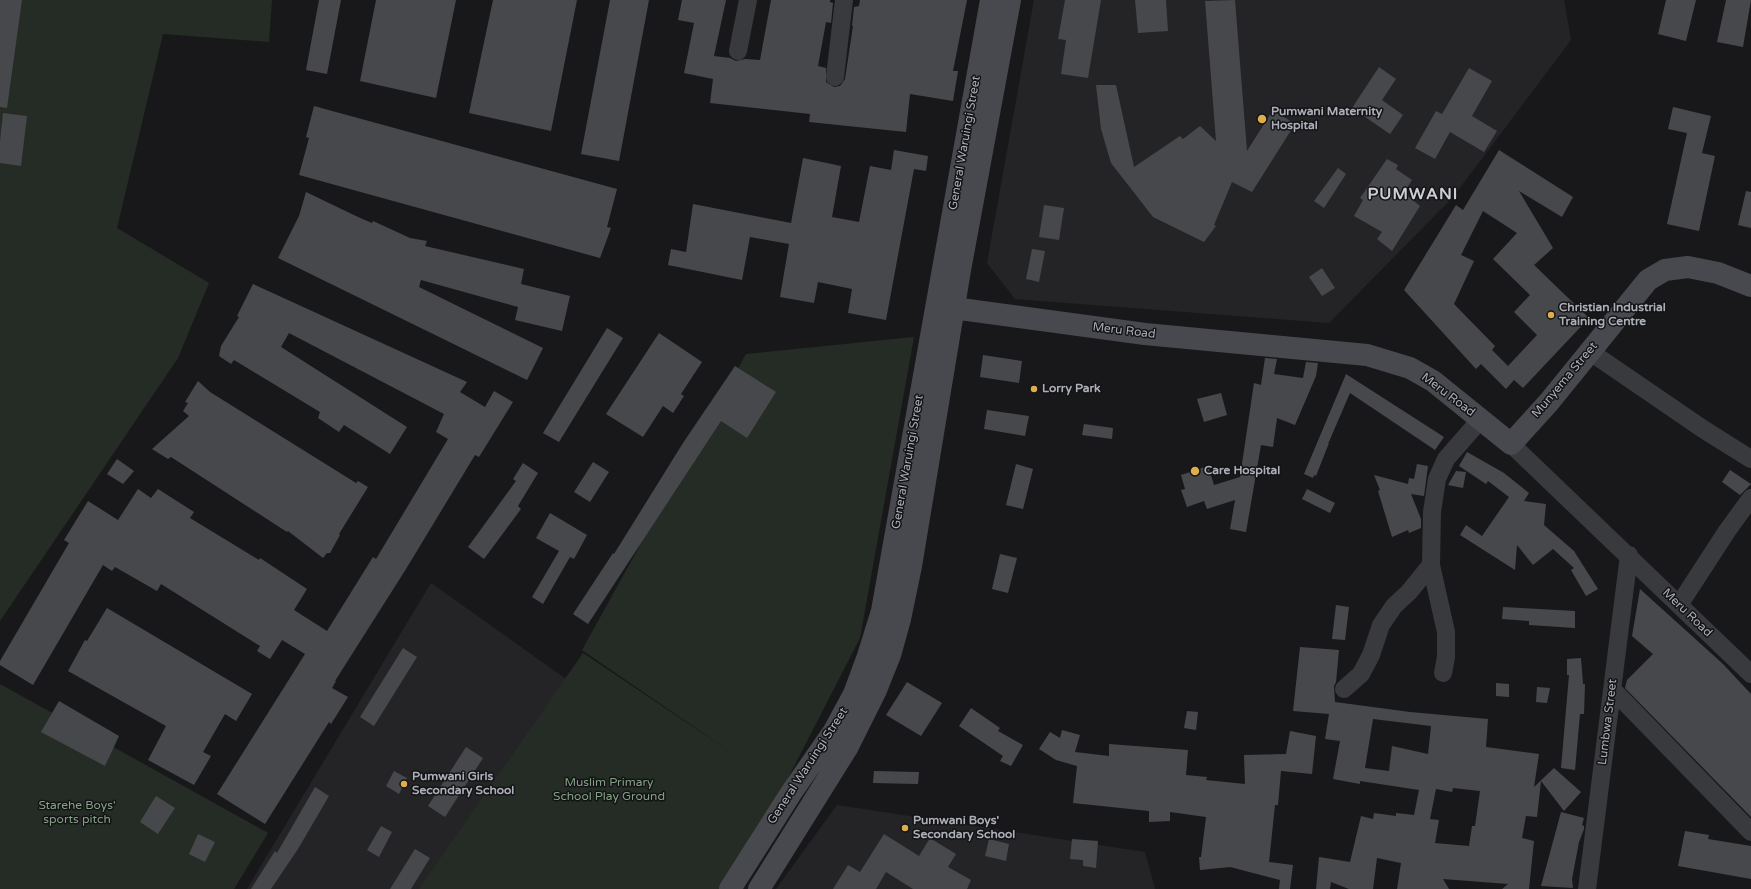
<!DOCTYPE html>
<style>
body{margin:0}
canvas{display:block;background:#18181a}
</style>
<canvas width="1751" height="889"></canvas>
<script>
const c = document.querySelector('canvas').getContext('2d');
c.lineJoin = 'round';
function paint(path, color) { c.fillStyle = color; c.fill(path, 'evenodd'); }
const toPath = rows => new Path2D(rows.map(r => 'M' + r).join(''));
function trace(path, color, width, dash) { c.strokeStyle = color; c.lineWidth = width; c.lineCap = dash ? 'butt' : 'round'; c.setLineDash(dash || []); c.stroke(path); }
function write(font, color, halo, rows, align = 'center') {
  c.font = font + ' "Varela Round",sans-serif'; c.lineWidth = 3; c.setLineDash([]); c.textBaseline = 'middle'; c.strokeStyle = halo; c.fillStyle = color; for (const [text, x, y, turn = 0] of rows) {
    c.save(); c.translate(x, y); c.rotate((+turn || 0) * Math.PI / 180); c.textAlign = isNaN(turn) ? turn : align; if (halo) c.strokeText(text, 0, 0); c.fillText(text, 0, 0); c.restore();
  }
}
paint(toPath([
 [1034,0,1564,0,1571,40,1453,197,1329,323,1015,299,987,263],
 [431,583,566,679,428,889,247,889],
 [837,805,1145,852,1155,889,776,889]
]), '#242427');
paint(toPath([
 [18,0,272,0,269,42,163,34,117,228,209,283,178,358,0,621,0,91],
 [914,337,860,638,731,889,419,889,583,653,738,757,582,650,746,354],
 [0,684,268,833,234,889,0,889]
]), '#242c25');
paint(toPath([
 [0,0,22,0,7,108,0,107],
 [319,0,341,0,327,74,306,70],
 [376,0,456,0,436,98,360,81],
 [493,0,577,0,551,131,469,113],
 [610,0,649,0,619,161,581,154],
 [682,0,726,0,714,56,730,58,736,61,745,59,760,60,771,0,830,0,830,2,833,3,831,23,826,22,818,66,826,68,826,82,834,87,840,86,845,79,853,26,852,26,854,7,859,6,860,0,967,0,953,71,958,71,953,101,910,94,906,132,809,122,810,114,710,103,713,79,684,73,694,23,678,20],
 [1065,0,1101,0,1088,78,1061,74,1066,40,1058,39],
 [1135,0,1166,0,1168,31,1138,33],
 [1235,0,1247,151,1273,110,1295,124,1252,192,1232,182,1214,225,1216,226,1204,242,1153,217,1111,163,1101,129,1096,85,1116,85,1134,167,1180,136,1183,139,1200,126,1216,141,1205,1],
 [1666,0,1696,0,1686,41,1658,34],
 [1726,0,1751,0,1743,47,1717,42],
 [1379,67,1396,79,1382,100,1403,115,1390,134,1352,108],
 [1469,68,1492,81,1472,116,1497,131,1484,152,1450,132,1435,159,1415,148,1436,111,1442,114],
 [314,106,617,189,607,227,611,228,600,258,299,175,309,138,306,137],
 [1673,107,1711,116,1702,153,1715,156,1699,231,1667,224,1687,133,1668,129],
 [3,113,27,116,21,166,0,163,0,141],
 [894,150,928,156,926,171,914,169,886,320,848,313,852,289,818,282,814,303,780,297,789,244,750,237,742,280,668,265,671,249,686,252,693,204,791,223,803,158,841,166,832,217,859,222,870,166,891,170],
 [1499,150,1573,197,1562,217,1519,191,1553,248,1534,265,1589,318,1523,388,1514,380,1506,389,1481,364,1476,369,1404,290,1456,205,1463,210],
 [1483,211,1517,233,1493,259,1530,295,1514,312,1537,335,1508,366,1492,350,1495,346,1454,304,1474,261,1461,255],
 [1387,159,1398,165,1396,169,1412,180,1404,193,1420,206,1392,251,1377,239,1382,232,1354,216,1363,200,1360,198],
 [1338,168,1346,174,1324,208,1314,201],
 [1746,191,1751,192,1751,228,1738,225],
 [306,192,358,217,372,223,373,221,410,238,427,241,425,246,524,269,521,284,570,296,562,331,515,320,518,307,421,280,419,287,543,348,527,380,278,258,299,216],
 [1044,205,1064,208,1059,240,1039,237],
 [1032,249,1045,251,1039,282,1026,279],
 [1322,268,1335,288,1322,296,1309,277],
 [253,284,467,382,460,392,485,407,494,391,513,402,479,457,475,455,406,569,335,681,336,681,332,688,348,697,331,724,329,722,265,824,217,794,305,654,282,640,270,659,257,651,260,646,161,584,157,591,115,567,112,571,103,565,33,685,0,665,0,661,69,543,64,540,88,501,118,520,138,489,151,498,158,489,194,512,190,518,259,560,260,558,307,589,294,610,327,631,373,557,376,559,448,439,436,432,444,414,289,333,281,347,407,427,390,454,344,425,339,432,318,418,320,412,234,360,231,364,219,356,221,346,239,317,237,316],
 [607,328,623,338,559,442,543,433],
 [659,333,702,362,681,394,684,396,673,413,663,406,643,437,606,414],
 [983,355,1022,361,1019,383,980,377],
 [1265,358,1277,359,1274,374,1303,378,1306,362,1318,363,1316,376,1295,425,1277,418,1273,447,1261,445,1246,532,1230,529,1235,500,1207,509,1204,501,1187,507,1181,490,1185,489,1181,475,1208,466,1214,485,1240,477,1254,383,1261,385],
 [735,366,776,392,747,438,721,421,588,624,573,614,613,553,614,554,683,443],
 [1346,374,1444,437,1435,450,1350,393,1328,444,1329,443,1316,476,1314,475,1313,478,1304,474],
 [198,381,210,392,356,483,358,481,368,487,339,534,340,535,330,553,327,553,323,558,288,531,287,532,171,457,168,459,152,449,189,416,183,411,188,403,185,402],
 [1221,393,1227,415,1204,422,1197,399],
 [987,410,1029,416,1025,436,984,429],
 [1084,424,1113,428,1112,439,1082,435],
 [1467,452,1504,473,1529,493,1524,501,1546,504,1544,525,1574,551,1598,589,1586,596,1571,570,1574,568,1553,549,1533,565,1517,545,1515,570,1460,535,1466,525,1482,536,1509,497,1488,481,1486,484,1459,466],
 [117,459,134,471,123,484,107,474],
 [593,462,609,472,590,502,574,492],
 [523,463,538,473,518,506,521,509,484,559,468,547,516,481,513,479],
 [1016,464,1033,469,1023,509,1006,505],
 [1417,464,1428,466,1424,496,1411,494,1421,519,1421,528,1409,533,1408,530,1392,537,1378,491,1380,490,1374,475,1408,484,1409,478,1414,479],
 [1730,470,1751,484,1740,495,1722,482],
 [1456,471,1466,472,1463,488,1448,485],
 [1307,489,1335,503,1330,513,1302,499],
 [550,513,587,535,574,559,570,557,543,604,532,597,559,551,536,538],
 [1000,554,1017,558,1008,593,992,589],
 [1640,589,1723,664,1751,694,1751,817,1625,688,1627,680,1653,654,1632,636],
 [1336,605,1349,607,1345,640,1332,639],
 [1503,607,1575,611,1575,628,1529,625,1529,621,1502,619],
 [107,608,252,694,236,721,225,714,203,752,211,756,194,785,148,760,166,726,68,671,85,640,87,641],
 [1300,647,1339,650,1336,682,1334,686,1335,702,1410,712,1488,719,1486,747,1539,754,1534,787,1554,768,1581,792,1564,811,1541,781,1537,817,1526,816,1522,838,1534,841,1529,889,1502,889,1508,884,1443,879,1449,889,1397,889,1401,863,1377,858,1373,889,1349,889,1331,882,1330,889,1316,889,1319,857,1350,862,1361,816,1373,819,1374,813,1396,816,1396,813,1414,815,1419,790,1360,781,1360,784,1333,779,1340,741,1325,739,1329,714,1293,711],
 [1373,719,1431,726,1428,754,1392,746,1389,771,1365,768],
 [1453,788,1480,791,1475,826,1472,826,1469,846,1435,843,1439,820,1430,819,1436,789,1452,792],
 [403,648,417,657,374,726,360,717],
 [1581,658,1583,684,1585,684,1584,714,1580,714,1575,770,1561,768,1569,675,1567,675,1567,659],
 [907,682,942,703,921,736,886,715],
 [1496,683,1509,684,1509,697,1496,696],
 [1537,687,1550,688,1547,703,1536,702],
 [59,701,119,736,105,766,41,732],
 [971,708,1000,728,998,731,1023,745,1011,766,1000,761,1003,756,959,726],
 [1187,711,1198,712,1196,730,1184,728],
 [1062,730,1080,735,1075,752,1109,756,1109,744,1188,750,1186,775,1207,777,1206,780,1245,784,1244,755,1286,754,1290,731,1316,736,1312,774,1281,771,1278,805,1275,805,1269,862,1293,865,1290,889,1279,889,1280,880,1230,867,1200,870,1199,857,1201,857,1206,817,1170,812,1170,821,1149,822,1149,811,1073,803,1077,766,1056,760,1039,749,1050,732,1060,738],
 [466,747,483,758,445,817,428,806],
 [394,771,407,778,399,794,386,786],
 [874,771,919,772,918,784,873,783],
 [315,787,329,796,298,849,271,889,251,889,275,851,277,853],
 [156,796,175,808,158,834,140,822],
 [1561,812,1584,818,1582,825,1584,826,1584,829,1579,842,1572,879,1573,888,1541,886],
 [381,826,392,832,379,857,367,850],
 [1685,831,1709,835,1708,839,1751,846,1751,879,1678,866],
 [198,834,215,842,205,862,189,854],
 [884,834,919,856,930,838,956,854,948,867,971,880,967,889,913,889,886,872,876,889,833,889,848,865,860,872],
 [989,839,1009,844,1006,861,985,856],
 [1072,839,1098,841,1096,868,1083,866,1083,860,1070,859],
 [415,849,430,858,411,889,390,889]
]), '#47484c');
trace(toPath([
 [738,51,748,0],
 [835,77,844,0],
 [1589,351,1703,429,1751,459],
 [1511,444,1751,674],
 [1679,605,1727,531,1751,498],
 [1443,673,1446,657,1446,632,1431,565,1432,512,1437,479,1446,459,1481,419],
 [1344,689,1361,674,1371,655,1381,625,1394,606,1409,592,1431,565],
 [1612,689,1751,832],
 [1587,889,1629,555]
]), '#393a3e', 18);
trace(toPath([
 [953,308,1145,334,1367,355,1410,368,1433,381,1511,444,1549,402,1648,280,1665,270,1688,267,1718,273,1751,286],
 [730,889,791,793,834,731,854,694,868,656,882,611,991,0],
 [759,889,847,748,876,690,890,655,900,619,911,566,960,270,1010,0]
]), '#48494e', 22);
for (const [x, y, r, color] of [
 [1262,119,5,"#dfad4b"],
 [1551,315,4,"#dfad4b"],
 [1034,389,4,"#dfad4b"],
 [1195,471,5,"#dfad4b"],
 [404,784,4,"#dfad4b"],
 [905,828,4,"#dfad4b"]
]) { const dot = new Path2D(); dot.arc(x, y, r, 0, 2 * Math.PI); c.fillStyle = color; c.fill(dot); trace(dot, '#131315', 1.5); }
write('bold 12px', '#acafb8', '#131315', [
 ["Pumwani Maternity",1271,112],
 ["Hospital",1271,126],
 ["Christian Industrial",1559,308],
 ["Training Centre",1559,322],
 ["Lorry Park",1042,389],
 ["Care Hospital",1204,471],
 ["Pumwani Girls",412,777],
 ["Secondary School",412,791],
 ["Pumwani Boys'",913,821],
 ["Secondary School",913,835]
], 'left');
write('12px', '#acafb8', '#131315', [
 ["General Waruingi Street",965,143,-80],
 ["Meru Road",1124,331,7],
 ["Munyema Street",1565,380,-50],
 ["Meru Road",1448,395,37],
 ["General Waruingi Street",908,462,-80],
 ["Meru Road",1687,613,44],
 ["Lumbwa Street",1608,722,-83],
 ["General Waruingi Street",808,766,-57]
]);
write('12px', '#85a186', '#131315', [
 ["Muslim Primary",609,783],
 ["School Play Ground",609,797],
 ["Starehe Boys'",77,806],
 ["sports pitch",77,820]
]);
c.letterSpacing = '1px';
write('bold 16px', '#ccced5', '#131315', [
 ["PUMWANI",1413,195]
]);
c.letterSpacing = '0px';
</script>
